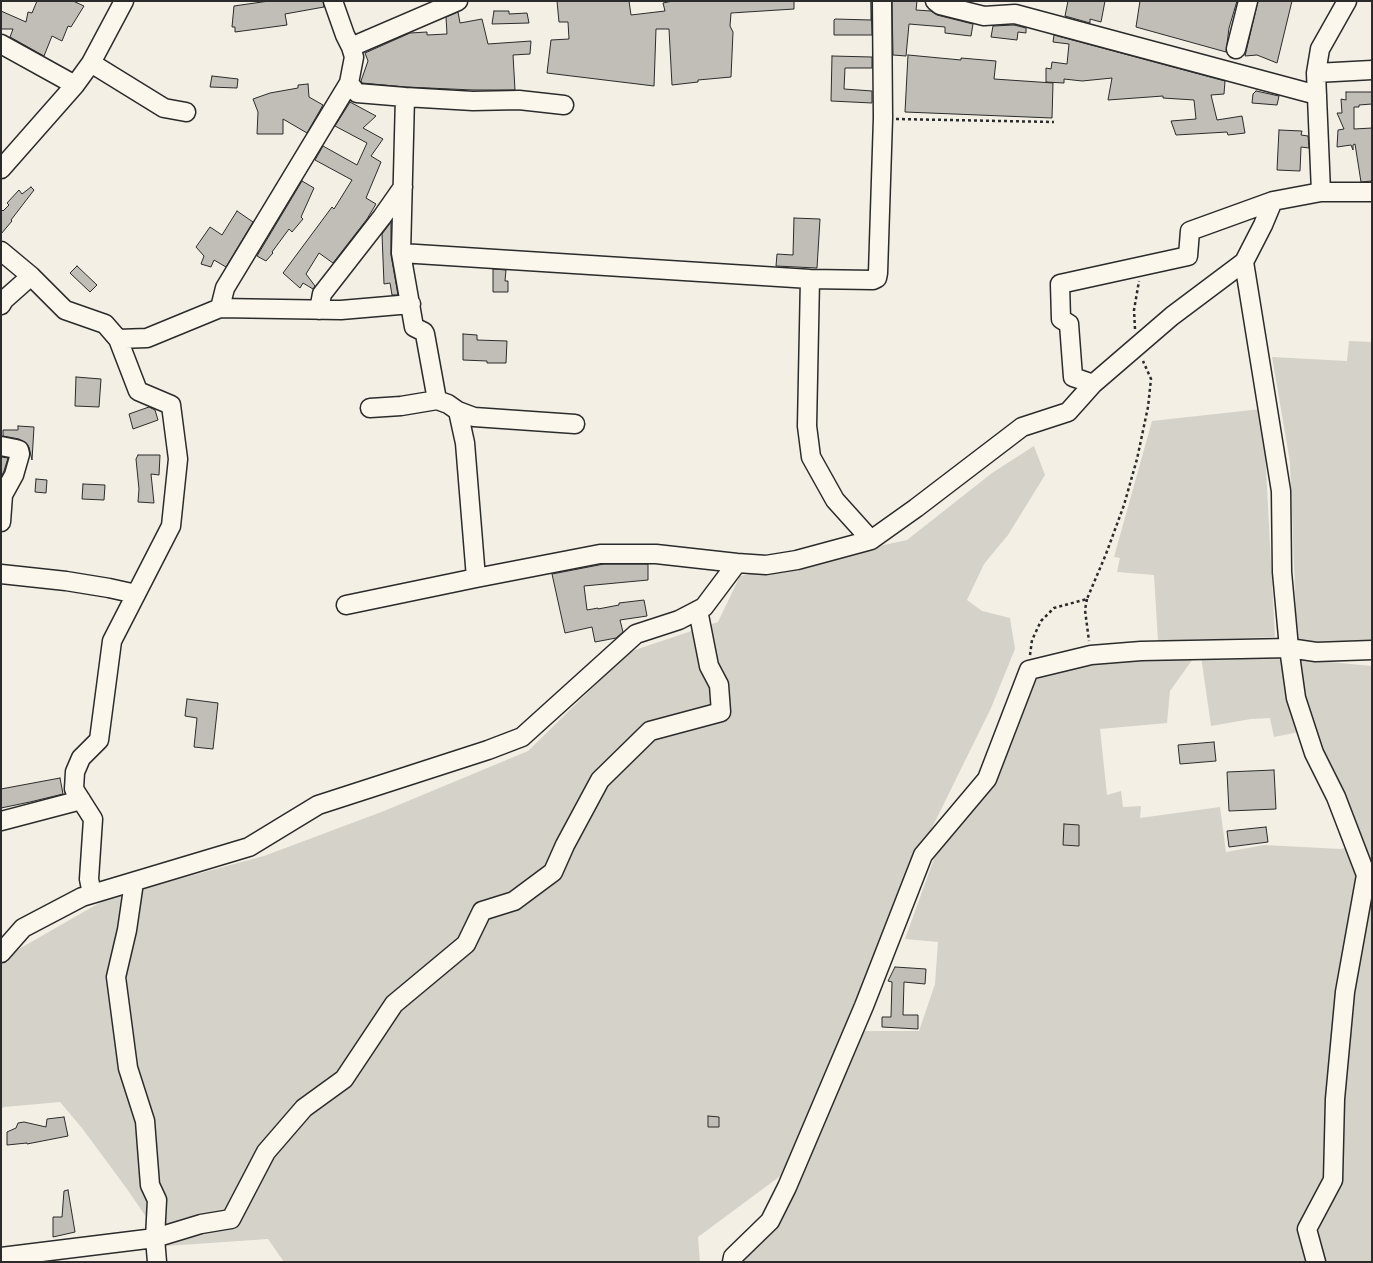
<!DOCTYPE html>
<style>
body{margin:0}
#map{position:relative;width:1373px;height:1263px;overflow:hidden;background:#f3efe4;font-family:"Patrick Hand",sans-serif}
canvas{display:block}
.frame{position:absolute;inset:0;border:2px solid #2b2b2b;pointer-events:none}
</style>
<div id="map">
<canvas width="1373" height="1263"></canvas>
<div class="frame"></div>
</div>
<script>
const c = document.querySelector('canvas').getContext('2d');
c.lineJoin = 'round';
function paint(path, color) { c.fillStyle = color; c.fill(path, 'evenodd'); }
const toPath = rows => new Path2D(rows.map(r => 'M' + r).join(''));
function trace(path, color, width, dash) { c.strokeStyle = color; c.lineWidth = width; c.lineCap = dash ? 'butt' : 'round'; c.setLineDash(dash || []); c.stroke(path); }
paint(toPath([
 [1349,341,1372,342,1372,644,1314,645,1297,641,1290,462,1272,357,1347,361],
 [1261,409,1265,451,1275,637,1158,641,1154,575,1117,572,1120,558,1114,557,1152,421],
 [1034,446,1045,475,1008,535,984,564,967,600,982,611,1010,618,1015,649,991,708,896,901,821,1089,783,1174,698,1237,700,1262,284,1262,268,1239,166,1246,127,1189,82,1128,60,1102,4,1107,1,1109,1,964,5,957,108,898,264,856,384,811,528,751,629,652,718,622,740,576,907,540,992,473],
 [1279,653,1299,732,1274,737,1270,718,1251,719,1211,726,1201,656],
 [1195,656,1170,691,1167,723,1100,729,1107,795,1121,791,1123,807,1141,806,1140,818,1220,807,1226,852,1264,845,1341,849,1356,844,1334,772,1310,730,1298,659,1372,666,1372,1262,742,1262,743,1260,788,1205,862,1031,919,1031,935,984,938,942,905,939,936,853,989,777,1036,679,1088,661]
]), '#d5d2c9');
const building = toPath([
 [37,1,73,1,84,6,71,27,68,26,62,41,52,36,44,56,10,37,13,29,1,29,1,11,26,22,28,12,32,13,37,1],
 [269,1,323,1,324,7,285,14,287,25,235,32,235,27,232,27,234,6,269,1],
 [557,1,629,1,631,15,665,11,663,3,673,1,794,1,794,9,731,13,730,26,733,32,731,77,698,80,698,82,672,85,669,29,656,29,654,86,547,73,551,40,569,39,568,22,559,22,557,1],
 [871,1,872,35,834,35,834,20,835,19,871,20,871,1],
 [892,1,917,1,916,10,931,11,937,15,973,24,971,36,945,33,945,27,909,24,906,56,893,55,892,1],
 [1068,1,1105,1,1101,22,1090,19,1090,23,1065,16,1068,1],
 [1140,1,1237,1,1229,28,1226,52,1136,27,1140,1],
 [1258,1,1292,1,1277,63,1257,55,1245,56,1258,1],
 [494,11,509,11,509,14,527,13,529,23,492,24,494,11],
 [458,12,460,23,482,19,488,44,531,41,530,54,513,55,515,90,473,90,406,87,362,83,361,81,368,61,365,53,410,33,427,32,427,35,447,34,446,17,458,12],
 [1014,25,1026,28,1026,33,1018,32,1017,40,991,37,993,26,1014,25],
 [1054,35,1225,81,1224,94,1211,95,1217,120,1242,116,1245,133,1228,135,1227,132,1176,135,1171,121,1196,119,1194,100,1163,98,1163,96,1108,100,1112,78,1082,81,1064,79,1064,83,1046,82,1046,68,1051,69,1052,62,1067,64,1069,44,1053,42,1054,35],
 [908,55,961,60,961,58,996,61,994,79,1053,83,1052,118,905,112,908,55],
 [832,56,872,57,872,68,845,68,844,89,872,91,872,103,831,101,832,56],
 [212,76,238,79,237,88,210,87,212,76],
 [308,84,309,97,323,105,307,133,283,119,283,134,257,134,258,112,253,99,270,93,298,88,298,85,308,84],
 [1256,91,1279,96,1277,105,1252,103,1253,94,1256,91],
 [1346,92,1372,92,1372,104,1359,105,1359,107,1354,107,1354,129,1372,128,1372,181,1361,182,1355,144,1353,145,1353,150,1351,145,1337,147,1338,130,1344,129,1337,113,1342,113,1341,99,1346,100,1346,92],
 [350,102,376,116,363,128,383,139,371,156,381,162,366,198,376,204,367,219,333,263,319,253,306,274,315,286,313,289,303,283,300,288,283,273,332,207,334,209,352,180,315,160,323,146,357,165,367,143,335,126,350,102],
 [1279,130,1302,131,1301,135,1308,136,1309,148,1301,147,1300,171,1277,170,1279,130],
 [302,181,314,188,301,217,303,219,292,232,289,229,272,252,273,253,266,261,257,256,302,181],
 [31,187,34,190,11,220,12,221,1,234,1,209,3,211,9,205,7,203,19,190,22,194,31,187],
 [237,211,253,222,226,267,214,260,211,267,201,264,204,256,196,247,210,227,222,235,237,211],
 [794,218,820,219,817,268,776,266,777,254,793,255,794,218],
 [391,222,391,255,398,295,392,295,390,283,384,284,382,234,391,222],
 [77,266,97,285,90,292,70,273,77,266],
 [493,269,506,270,505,281,508,281,508,292,493,292,493,269],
 [463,334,477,335,477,340,507,341,506,363,487,363,487,361,463,360,463,334],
 [76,377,101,379,99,407,75,406,76,377],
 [149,407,155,410,158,420,133,429,129,414,149,407],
 [18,426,34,427,32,460,29,447,26,443,19,439,3,436,3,430,18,430,18,426],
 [138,455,160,455,159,475,151,474,154,503,138,502,139,489,136,459,138,455],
 [1,457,8,458,4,471,1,477,1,457],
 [36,479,47,480,46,493,35,492,36,479],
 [83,484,105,485,104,500,82,499,83,484],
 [604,564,648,564,648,580,584,586,587,610,598,608,598,609,619,605,619,603,644,600,647,616,620,620,623,632,616,638,595,642,592,627,565,633,552,574,604,564],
 [187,699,218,703,213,749,194,747,197,718,185,716,187,699],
 [1214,742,1216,761,1180,764,1178,745,1214,742],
 [1274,770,1276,809,1229,811,1227,772,1274,770],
 [60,778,63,794,30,802,1,808,1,789,60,778],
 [1064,824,1079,825,1079,846,1063,845,1064,824],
 [1266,827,1268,842,1229,847,1227,831,1266,827],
 [895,967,926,969,925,984,904,982,903,1015,918,1015,918,1029,882,1027,882,1017,891,1017,892,982,888,981,895,967],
 [708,1116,719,1117,719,1127,708,1127,708,1116],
 [64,1117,68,1136,27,1144,27,1143,7,1145,7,1132,16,1128,18,1123,24,1122,46,1127,47,1119,64,1117],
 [68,1190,75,1232,53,1237,53,1217,62,1217,64,1191,68,1190]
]);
paint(building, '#c0beb6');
trace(building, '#2b2b2b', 1);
const minor = toPath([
 [333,1,345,35,351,47,458,1],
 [935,1,940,5,984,16,1015,14,1317,95],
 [1,44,75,85],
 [1236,49,1248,1],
 [91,63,164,108,186,112],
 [1316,73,1372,70],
 [349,83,357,93,405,97,473,101,519,100,564,105],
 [405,97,401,253,414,327,424,332,425,334,437,400,448,404,458,411,465,443,476,578],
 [1,169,75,85,91,63,124,1],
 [1321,192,1316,73,1320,49,1347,1],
 [1,251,31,276,65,310,105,324,118,339,147,338,220,308,341,310,411,304],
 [401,253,810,279,873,280,877,278,878,273,883,118,882,1],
 [1244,262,1281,491,1282,572,1289,648,1296,698,1314,753,1336,797,1366,875,1345,992,1335,1099,1333,1180,1307,1229,1316,1262],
 [810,279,807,426,811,457,835,500,871,540],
 [1,305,4,300,31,276],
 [220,308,225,288,349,83,354,57,351,47],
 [319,310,322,294,382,217,403,187],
 [1093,384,1073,377,1069,324,1061,319,1060,284,1188,256,1190,231,1273,201,1321,192,1372,192],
 [370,408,401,406,437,400],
 [458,411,474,417,575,424],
 [1,446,16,449,19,450,20,454,14,475,3,495,1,522],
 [1,574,66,581,109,588,136,594],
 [346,605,476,578,600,554,656,554,737,563,766,565,797,560,871,540,916,508,1022,427,1068,412,1093,384,1172,316,1244,262,1263,225,1273,201],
 [1,821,81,800],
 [134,882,127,930,116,977,128,1068,145,1121,150,1185,157,1200,155,1238,157,1262],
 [92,894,89,879,93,819,74,789,75,772,81,758,99,740,112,641,171,526,178,459,171,405,138,391,118,339],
 [1,953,23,928,82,897,249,847,318,805,488,750,522,737,636,634,679,620,704,607,737,563],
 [1,1257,155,1238,201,1224,231,1219,266,1152,304,1108,344,1079,394,1004,466,944,482,911,514,901,553,872,565,845,600,780,650,731,721,712,719,685,709,666,698,610],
 [732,1262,733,1257,770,1221,787,1187,864,1006,923,855,987,779,1029,670,1091,655,1141,651,1289,648,1316,652,1372,650]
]);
trace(minor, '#2b2b2b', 21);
trace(toPath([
 [896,119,1054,122],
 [1135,329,1134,310,1139,281],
 [1087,599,1085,610,1089,641],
 [1030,655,1032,640,1041,621,1054,608,1087,599,1106,554,1124,505,1137,459,1148,407,1151,379,1143,361]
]), '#2b2b2b', 2.5, [3, 3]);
trace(minor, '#fbf7ec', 18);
</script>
